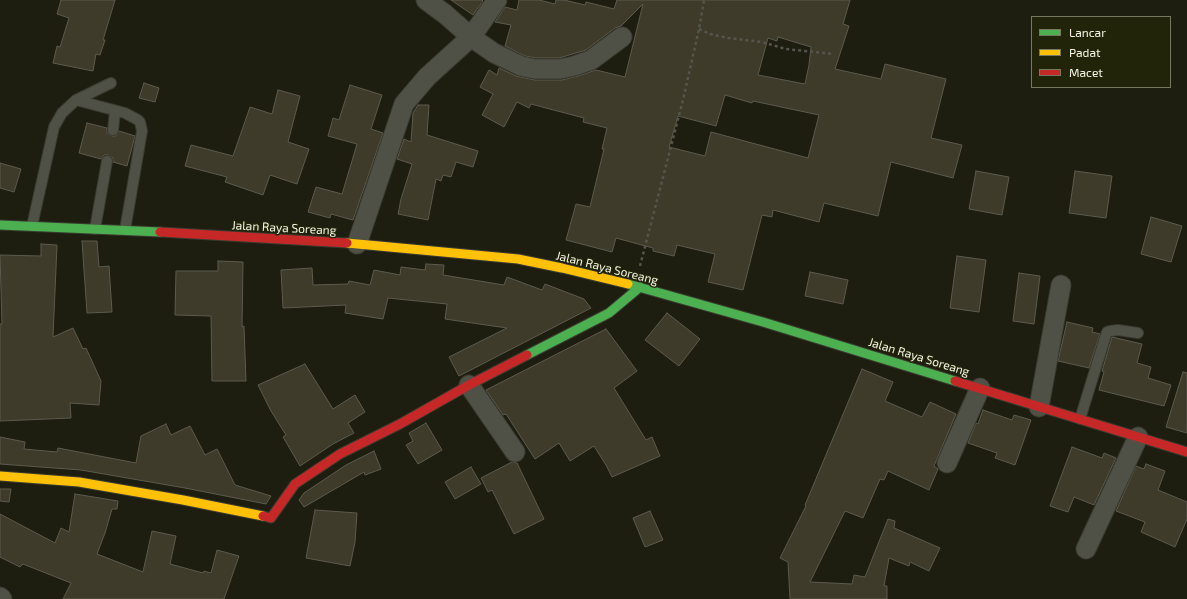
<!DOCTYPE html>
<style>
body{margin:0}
#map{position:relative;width:1187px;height:599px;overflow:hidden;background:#1d1e10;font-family:"Exo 2",sans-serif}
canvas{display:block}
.legend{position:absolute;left:1031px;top:16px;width:140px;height:72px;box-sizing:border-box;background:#22240a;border:1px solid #767862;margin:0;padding:5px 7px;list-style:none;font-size:12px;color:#f4f6e6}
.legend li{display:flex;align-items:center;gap:8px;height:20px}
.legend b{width:20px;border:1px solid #767862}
</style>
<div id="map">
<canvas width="1187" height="599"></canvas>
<ul class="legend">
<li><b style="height:5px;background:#4caf50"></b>Lancar</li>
<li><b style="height:5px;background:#ffc107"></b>Padat</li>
<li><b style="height:5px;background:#c62828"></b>Macet</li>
</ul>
</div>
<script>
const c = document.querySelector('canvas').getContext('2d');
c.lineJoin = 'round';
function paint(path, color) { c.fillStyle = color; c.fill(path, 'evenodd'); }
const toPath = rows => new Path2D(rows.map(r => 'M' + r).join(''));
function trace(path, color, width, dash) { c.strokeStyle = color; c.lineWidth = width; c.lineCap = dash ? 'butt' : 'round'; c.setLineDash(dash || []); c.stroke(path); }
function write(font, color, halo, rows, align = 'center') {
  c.font = font + ' "Exo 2",sans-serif'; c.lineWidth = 3; c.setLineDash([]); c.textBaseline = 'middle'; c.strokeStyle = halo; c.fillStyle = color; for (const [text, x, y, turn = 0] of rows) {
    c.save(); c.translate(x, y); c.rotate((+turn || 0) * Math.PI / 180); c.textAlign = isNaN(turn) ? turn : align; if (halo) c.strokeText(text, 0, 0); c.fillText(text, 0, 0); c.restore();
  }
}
const building = toPath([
 [61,0,115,0,103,40,105,40,100,55,96,54,93,71,53,63,57,46,60,47,69,18,57,14,61,0],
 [451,0,482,0,483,1,473,15,451,0],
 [519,0,539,0,555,4,556,0,564,0,585,5,586,2,614,9,617,0,850,0,843,24,849,26,835,69,881,79,885,64,946,79,931,138,962,145,953,178,891,162,878,216,824,203,819,222,773,210,772,217,762,215,743,290,708,282,715,254,677,245,674,256,653,251,653,248,616,238,612,252,566,240,576,204,590,207,604,149,602,149,607,128,583,122,584,118,531,104,529,108,517,102,504,127,482,115,493,94,480,87,489,70,497,75,499,68,516,76,535,80,562,80,578,76,596,70,625,77,643,4,621,26,615,28,586,50,559,58,536,58,525,56,505,46,511,25,495,22,505,7,517,10,519,0],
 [778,37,811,47,809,65,805,84,758,75,768,38,777,41,778,37],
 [725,95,752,103,753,101,819,115,808,158,711,132,705,156,669,147,678,116,716,126,725,95],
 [144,83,159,88,155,102,139,98,144,83],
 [350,85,382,95,371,129,383,133,353,220,331,214,330,218,308,212,316,187,342,194,343,191,357,144,328,136,333,118,339,120,350,85],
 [278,90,300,96,288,142,309,149,297,184,270,175,263,195,225,182,227,177,185,166,191,145,233,156,250,107,272,114,278,90],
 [418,105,429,105,427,135,478,151,473,167,456,162,451,177,443,175,441,181,436,179,428,220,398,214,401,199,412,164,397,159,404,139,411,142,413,113,418,105],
 [87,123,107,128,107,133,112,136,116,136,119,131,135,136,127,166,113,162,113,158,108,155,104,155,101,159,79,153,87,123],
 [0,163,21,169,14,192,0,188,0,163],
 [976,171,1009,177,1002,215,969,209,976,171],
 [1075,171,1112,176,1106,218,1069,213,1075,171],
 [1151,217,1182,226,1171,262,1141,254,1151,217],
 [82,241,97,241,99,267,109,266,112,312,87,313,82,241],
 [41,244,57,245,53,337,73,328,83,349,86,348,101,381,99,405,70,403,71,418,0,421,0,324,2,324,0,255,41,256,41,244],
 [957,256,986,260,979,312,950,308,957,256],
 [218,261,243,262,242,327,244,326,246,381,212,381,211,316,175,315,176,271,218,271,218,261],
 [426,264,444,265,443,275,504,285,507,277,542,290,545,284,584,299,591,308,459,376,449,357,507,328,445,319,447,304,388,298,383,319,345,313,346,305,283,308,281,270,312,268,313,285,348,284,349,281,370,285,374,270,400,275,401,267,425,270,426,264],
 [810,272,848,280,843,304,805,296,810,272],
 [1019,273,1040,276,1034,324,1013,321,1019,273],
 [667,313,700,339,679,366,645,340,667,313],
 [1067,322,1093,328,1092,332,1100,334,1089,368,1058,361,1067,322],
 [606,329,637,371,614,388,646,440,652,437,660,456,612,477,606,465,594,446,570,461,559,443,535,459,506,414,503,415,486,390,606,329],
 [1112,337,1142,344,1137,363,1151,367,1148,378,1171,385,1164,406,1099,390,1104,372,1102,371,1112,337],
 [305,364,333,409,355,395,365,412,348,423,354,433,333,444,300,466,283,437,286,435,271,411,258,385,305,364],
 [862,369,893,382,885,401,922,417,930,402,956,414,937,459,934,466,938,469,929,490,888,471,884,480,880,479,863,518,845,511,810,582,852,584,854,575,865,577,888,519,895,521,894,528,940,548,929,571,910,562,909,566,889,558,884,586,887,586,887,599,790,599,788,562,780,558,806,506,805,505,862,369],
 [1183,372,1187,373,1187,433,1166,427,1183,372],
 [983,410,1012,420,1014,415,1031,420,1015,465,995,458,997,453,968,443,976,423,978,424,983,410],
 [426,423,442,450,418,464,406,445,413,441,409,433,426,423],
 [166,424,171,435,190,426,205,455,217,449,235,485,271,496,266,504,185,488,81,470,0,464,0,437,25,442,24,449,57,452,58,448,136,463,141,436,166,424],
 [1072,447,1102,458,1104,453,1116,458,1094,505,1074,497,1068,512,1050,506,1072,447],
 [374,451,381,469,365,475,364,472,304,507,299,500,304,493,346,465,374,451],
 [512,462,517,463,544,519,514,534,492,490,488,492,481,478,512,462],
 [1146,464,1165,471,1158,490,1187,502,1187,519,1175,547,1141,532,1145,522,1116,511,1136,466,1144,469,1146,464],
 [471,467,481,484,455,499,445,482,471,467],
 [0,489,11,489,9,502,0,501,0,489],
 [75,494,118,501,117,509,112,509,105,533,97,554,143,572,152,531,176,536,170,564,203,573,204,571,211,573,217,550,239,556,224,599,63,599,71,583,23,564,20,567,0,557,0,514,55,543,61,528,69,532,75,494],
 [315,510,357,513,355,542,350,566,306,558,315,510],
 [650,511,663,540,645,547,633,518,650,511]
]);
paint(building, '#3f3b2a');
trace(building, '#5d5a4f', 1);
const lane = toPath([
 [76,100,125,113,138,120,140,122,142,131,125,230],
 [113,130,115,111],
 [32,226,54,127,62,113,76,100,111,83],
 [95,229,107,161],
 [1080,419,1105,338,1107,332,1110,331,1118,330,1138,333]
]);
const street = toPath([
 [426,0,445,14,471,37,494,53,521,66,535,69,560,69,574,66,591,60,622,37],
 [357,244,404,104,427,77,471,37,497,0],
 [469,385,515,452],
 [1039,407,1061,285],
 [947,463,980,388],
 [1086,549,1138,437],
 [0,597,2,599]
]);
const fast = toPath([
 [0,225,160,232],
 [628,284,763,322,955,381],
 [527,355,609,313,640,287]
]);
const slow = toPath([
 [347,243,518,259,562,268,628,284],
 [0,476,79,482,183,500,263,516]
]);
const jam = toPath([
 [160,232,347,243],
 [955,381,1187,452],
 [263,516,271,518,295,484,340,454,400,424,469,385,527,355]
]);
trace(lane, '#3a3b31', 12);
trace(street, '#3a3b31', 21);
trace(fast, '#3a3b31', 11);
trace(slow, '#3a3b31', 11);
trace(jam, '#3a3b31', 11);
trace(toPath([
 [699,29,710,34,728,38,762,42,786,49,834,54],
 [640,266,683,100,699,29,704,0]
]), '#54554c', 2.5, [3, 3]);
trace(lane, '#505146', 10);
trace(street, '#505146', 19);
trace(fast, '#4caf50', 9);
trace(slow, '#ffc107', 9);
trace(jam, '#c62828', 9);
write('12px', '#f4f6e6', '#22240a', [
 ["Jalan Raya Soreang",284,228,3],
 ["Jalan Raya Soreang",607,268,14],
 ["Jalan Raya Soreang",919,357,17]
]);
</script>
